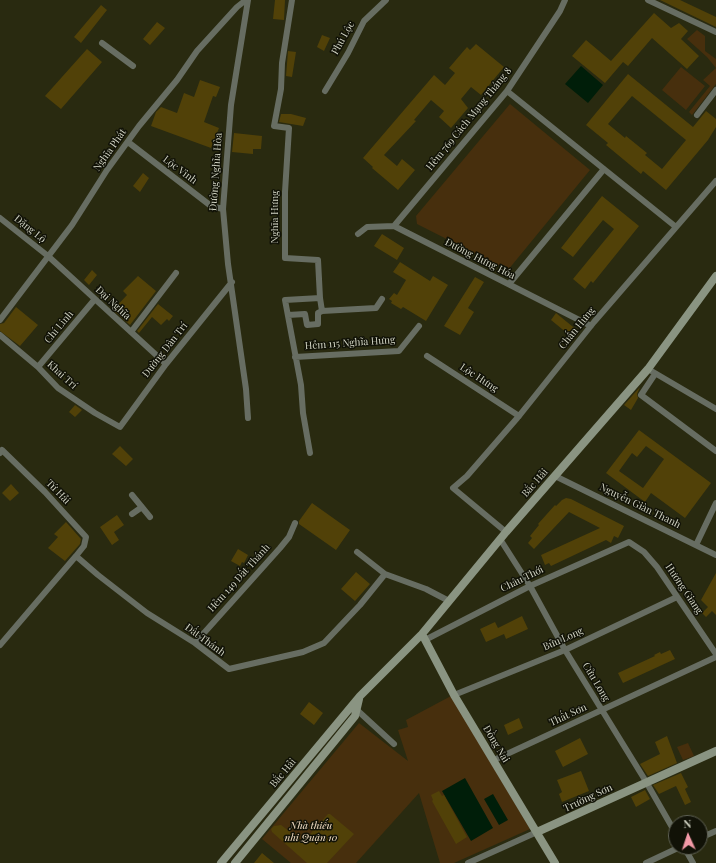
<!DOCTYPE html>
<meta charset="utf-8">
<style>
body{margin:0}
#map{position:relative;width:716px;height:863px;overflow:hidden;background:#292a10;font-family:"Playfair Display",serif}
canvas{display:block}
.north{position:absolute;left:668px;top:815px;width:40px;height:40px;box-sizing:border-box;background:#111207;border:1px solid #5e6053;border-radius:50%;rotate:357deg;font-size:11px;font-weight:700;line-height:16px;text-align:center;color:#d2d4c4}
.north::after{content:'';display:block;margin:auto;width:14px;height:18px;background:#f39aa7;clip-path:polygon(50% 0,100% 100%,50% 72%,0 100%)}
</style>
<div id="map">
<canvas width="716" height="863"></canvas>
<div class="north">N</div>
</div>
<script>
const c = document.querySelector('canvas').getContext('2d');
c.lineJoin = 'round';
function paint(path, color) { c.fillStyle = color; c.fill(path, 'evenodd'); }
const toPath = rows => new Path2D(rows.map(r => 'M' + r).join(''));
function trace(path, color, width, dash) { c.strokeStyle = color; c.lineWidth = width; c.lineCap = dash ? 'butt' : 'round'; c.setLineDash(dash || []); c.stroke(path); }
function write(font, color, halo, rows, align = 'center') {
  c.font = font + ' "Playfair Display",serif'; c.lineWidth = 3; c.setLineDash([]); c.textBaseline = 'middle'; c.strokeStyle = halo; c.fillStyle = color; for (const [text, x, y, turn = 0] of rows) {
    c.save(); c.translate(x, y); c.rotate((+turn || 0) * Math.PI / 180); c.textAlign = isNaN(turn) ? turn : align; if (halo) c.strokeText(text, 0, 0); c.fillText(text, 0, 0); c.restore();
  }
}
paint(toPath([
 [697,30,705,36,705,51,716,59,716,84,692,115,689,112,710,86,703,80,716,68,707,57,687,39],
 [681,67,705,86,686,110,662,90],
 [510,104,590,170,508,270,417,224,416,216],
 [451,696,530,829,454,863,440,863,419,793,356,863,291,863,262,839,359,723,408,761,398,730,408,727,406,720],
 [688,743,694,756,683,760,677,747]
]), '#472f0d');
paint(toPath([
 [581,66,603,85,588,103,565,84],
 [465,778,493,828,471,841,442,791],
 [493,794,508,820,499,825,484,799]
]), '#001e09');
paint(toPath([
 [275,0,285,0,284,20,273,19],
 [660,0,680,0,716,17,716,27],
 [101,5,107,10,81,43,74,37],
 [654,13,671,28,679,23,688,31,681,39,699,56,687,69,652,38,628,66,623,62,605,83,572,56,586,40,611,61],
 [157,22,165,28,150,45,143,39],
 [322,35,330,38,324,51,317,47],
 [476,44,504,67,481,95,471,87,461,99,468,108,451,128,439,117,444,111,431,100,414,120,416,121,384,155,397,166,402,159,415,170,398,190,372,168,373,167,363,158,434,75,445,85,455,73,449,68,467,47,470,50],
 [87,49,102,62,61,109,45,96],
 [288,51,296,52,292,77,286,76],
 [628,74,693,127,706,111,716,119,716,127,708,140,666,190,643,171,641,174,606,145,608,143,586,125],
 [632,96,686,140,662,169,645,155,647,153,626,136,625,138,608,124],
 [200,80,220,87,216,97,213,96,204,122,219,128,211,148,151,126,156,112,161,107,177,113,184,93,194,97],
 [281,114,291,114,306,118,303,126,279,122],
 [234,133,262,136,261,149,253,149,253,154,232,152],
 [143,173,149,178,140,192,133,186],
 [602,196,639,226,593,283,591,281,585,289,573,279,614,229,603,220,573,257,561,248],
 [382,234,404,248,397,260,374,246],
 [400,262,430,281,433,276,448,285,426,321,403,307,401,309,391,303,392,301,389,299,394,293,397,295,406,280,393,272],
 [92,270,97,275,89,285,84,280],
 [138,276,156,291,130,325,113,310,127,295,123,291],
 [475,277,484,282,468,308,474,312,460,335,444,326],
 [158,304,173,316,169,321,167,319,161,325,152,317,139,333,137,331],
 [16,307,38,325,20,346,0,331,0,324,4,323],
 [556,313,578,331,573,338,551,320],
 [640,387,637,394,638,398,631,410,624,405],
 [75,405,82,410,75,417,69,412],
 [639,430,711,483,685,518,651,493,645,502,606,473],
 [646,446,664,459,643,488,619,471,632,453,637,457],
 [120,446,133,459,126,466,112,454],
 [11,484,19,493,10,501,2,493],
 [566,498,571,499,624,526,618,538,614,536,611,543,606,540,551,566,549,563,545,565,541,555,600,528,569,512,534,549,528,543,532,538,530,536,539,525,538,524,555,505,556,506,562,500],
 [312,503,350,530,336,550,299,524,299,521],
 [117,515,124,525,114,532,119,540,112,545,100,527],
 [66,522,81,539,80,544,65,561,48,548,58,537,54,534],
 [238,549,248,555,244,563,242,562,240,566,231,561],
 [356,572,370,584,355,601,341,589],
 [716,573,716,615,712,611,706,617,702,613,708,607,701,600],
 [522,616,528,629,506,639,504,634,486,642,480,629,495,622,498,628],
 [670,650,675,659,623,683,618,673,655,656,654,655,660,652,661,654],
 [309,702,323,713,314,725,300,714],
 [519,718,523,728,508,735,504,725],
 [667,736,677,763,648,776,640,764,660,754,655,742],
 [580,738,588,754,563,767,555,751],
 [581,771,589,791,562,802,559,794,562,792,557,780],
 [681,773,688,787,685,789,691,802,685,805,676,786,659,794,653,785],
 [645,790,650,799,636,807,631,797],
 [439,791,442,796,444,795,467,837,456,844,432,801,433,800,431,795],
 [328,814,330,814,354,834,327,863,307,863,272,832,271,829,274,826,281,825,303,842],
 [262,853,274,863,254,863]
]), '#514108');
trace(toPath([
 [248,0,231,105,223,209,228,264,246,389,248,418],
 [292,0,282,63,281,89,274,126,289,128,285,192,285,258,318,260,320,298,285,300,301,385,303,413,310,453],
 [648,0,716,32],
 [102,43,133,66],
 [325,91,348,53,364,21,386,0],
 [507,91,676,227],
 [697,115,716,90],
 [128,142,211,206,223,209],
 [0,218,48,256,166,364],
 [394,226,507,91,560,11,565,0],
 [358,234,367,227,394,226,591,326],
 [509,284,604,169],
 [320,298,322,311,376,308,382,299],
 [288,315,305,314,307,325,318,324,318,313,322,311],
 [0,320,72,225,107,170,139,126,177,80,197,51,237,7,246,0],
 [131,332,176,273],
 [0,335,38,367,58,388,95,413,120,427,166,364,232,282],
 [427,356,519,416],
 [295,357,399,351,419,326],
 [38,367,95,299],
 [648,369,716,409],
 [655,374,641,395,716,451],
 [0,453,2,450,45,492,86,537,84,546,76,556],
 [555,476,716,555],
 [132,495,150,517],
 [132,514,142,507],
 [506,532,453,488,467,476,519,416,594,322,716,181],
 [500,539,530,586,565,650,645,780,676,834],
 [696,545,716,503],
 [357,552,385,574],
 [425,640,530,586,629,542,644,552,657,567,716,654],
 [195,643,280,548,289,537,295,523],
 [0,645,76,556,98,575,147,613,195,643,229,669,303,652,324,643,360,605,385,574,426,589,449,601],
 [454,695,565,650,677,597],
 [357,710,394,744],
 [494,760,716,657],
 [700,838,716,831],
 [684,847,693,863],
 [468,863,537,832],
 [646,863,680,847]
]), '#676d62', 6);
trace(toPath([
 [422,634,454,695,555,863],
 [537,832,716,751],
 [221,863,360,696,422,634,506,532,648,369,716,276],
 [235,863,355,716,359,699]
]), '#8a9482', 8);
write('10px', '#d2d4c4', '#111207', [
 ["Phú Lộc",343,38,-61],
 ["Hẻm 769 Cách Mạng Tháng 8",469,119,-51],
 ["Nghĩa Phát",110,150,-55],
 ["Lộc Vinh",180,170,37],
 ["Đường Nghĩa Hòa",216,172,-86],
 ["Nghĩa Hưng",275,217,-90],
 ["Đặng Lộ",30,229,39],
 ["Đường Hưng Hóa",480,259,27],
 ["Đại Nghĩa",113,303,43],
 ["Chí Linh",59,327,-50],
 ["Chấn Hưng",577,328,-51],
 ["Hẻm 115 Nghĩa Hưng",350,343,-4],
 ["Đường Dân Trí",165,350,-52],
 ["Khai Trí",62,375,42],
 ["Lộc Hưng",479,378,33],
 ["Bắc Hải",535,483,-49],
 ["Tứ Hải",58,492,46],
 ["Nguyễn Giàn Thanh",640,506,26],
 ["Hẻm 149 Đất Thánh",239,578,-48],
 ["Châu Thới",522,579,-26],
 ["Hương Giang",684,589,56],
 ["Bửu Long",563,639,-24],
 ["Đất Thánh",205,640,36],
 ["Cửu Long",596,682,59],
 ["Thất Sơn",568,715,-25],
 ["Đồng Nai",496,744,59],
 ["Bắc Hải",283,773,-50],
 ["Trường Sơn",588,798,-25]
]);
write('italic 10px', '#f7e1c7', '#111207', [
 ["Nhà thiếu",311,826],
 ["nhi Quận 10",311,838]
]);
</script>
